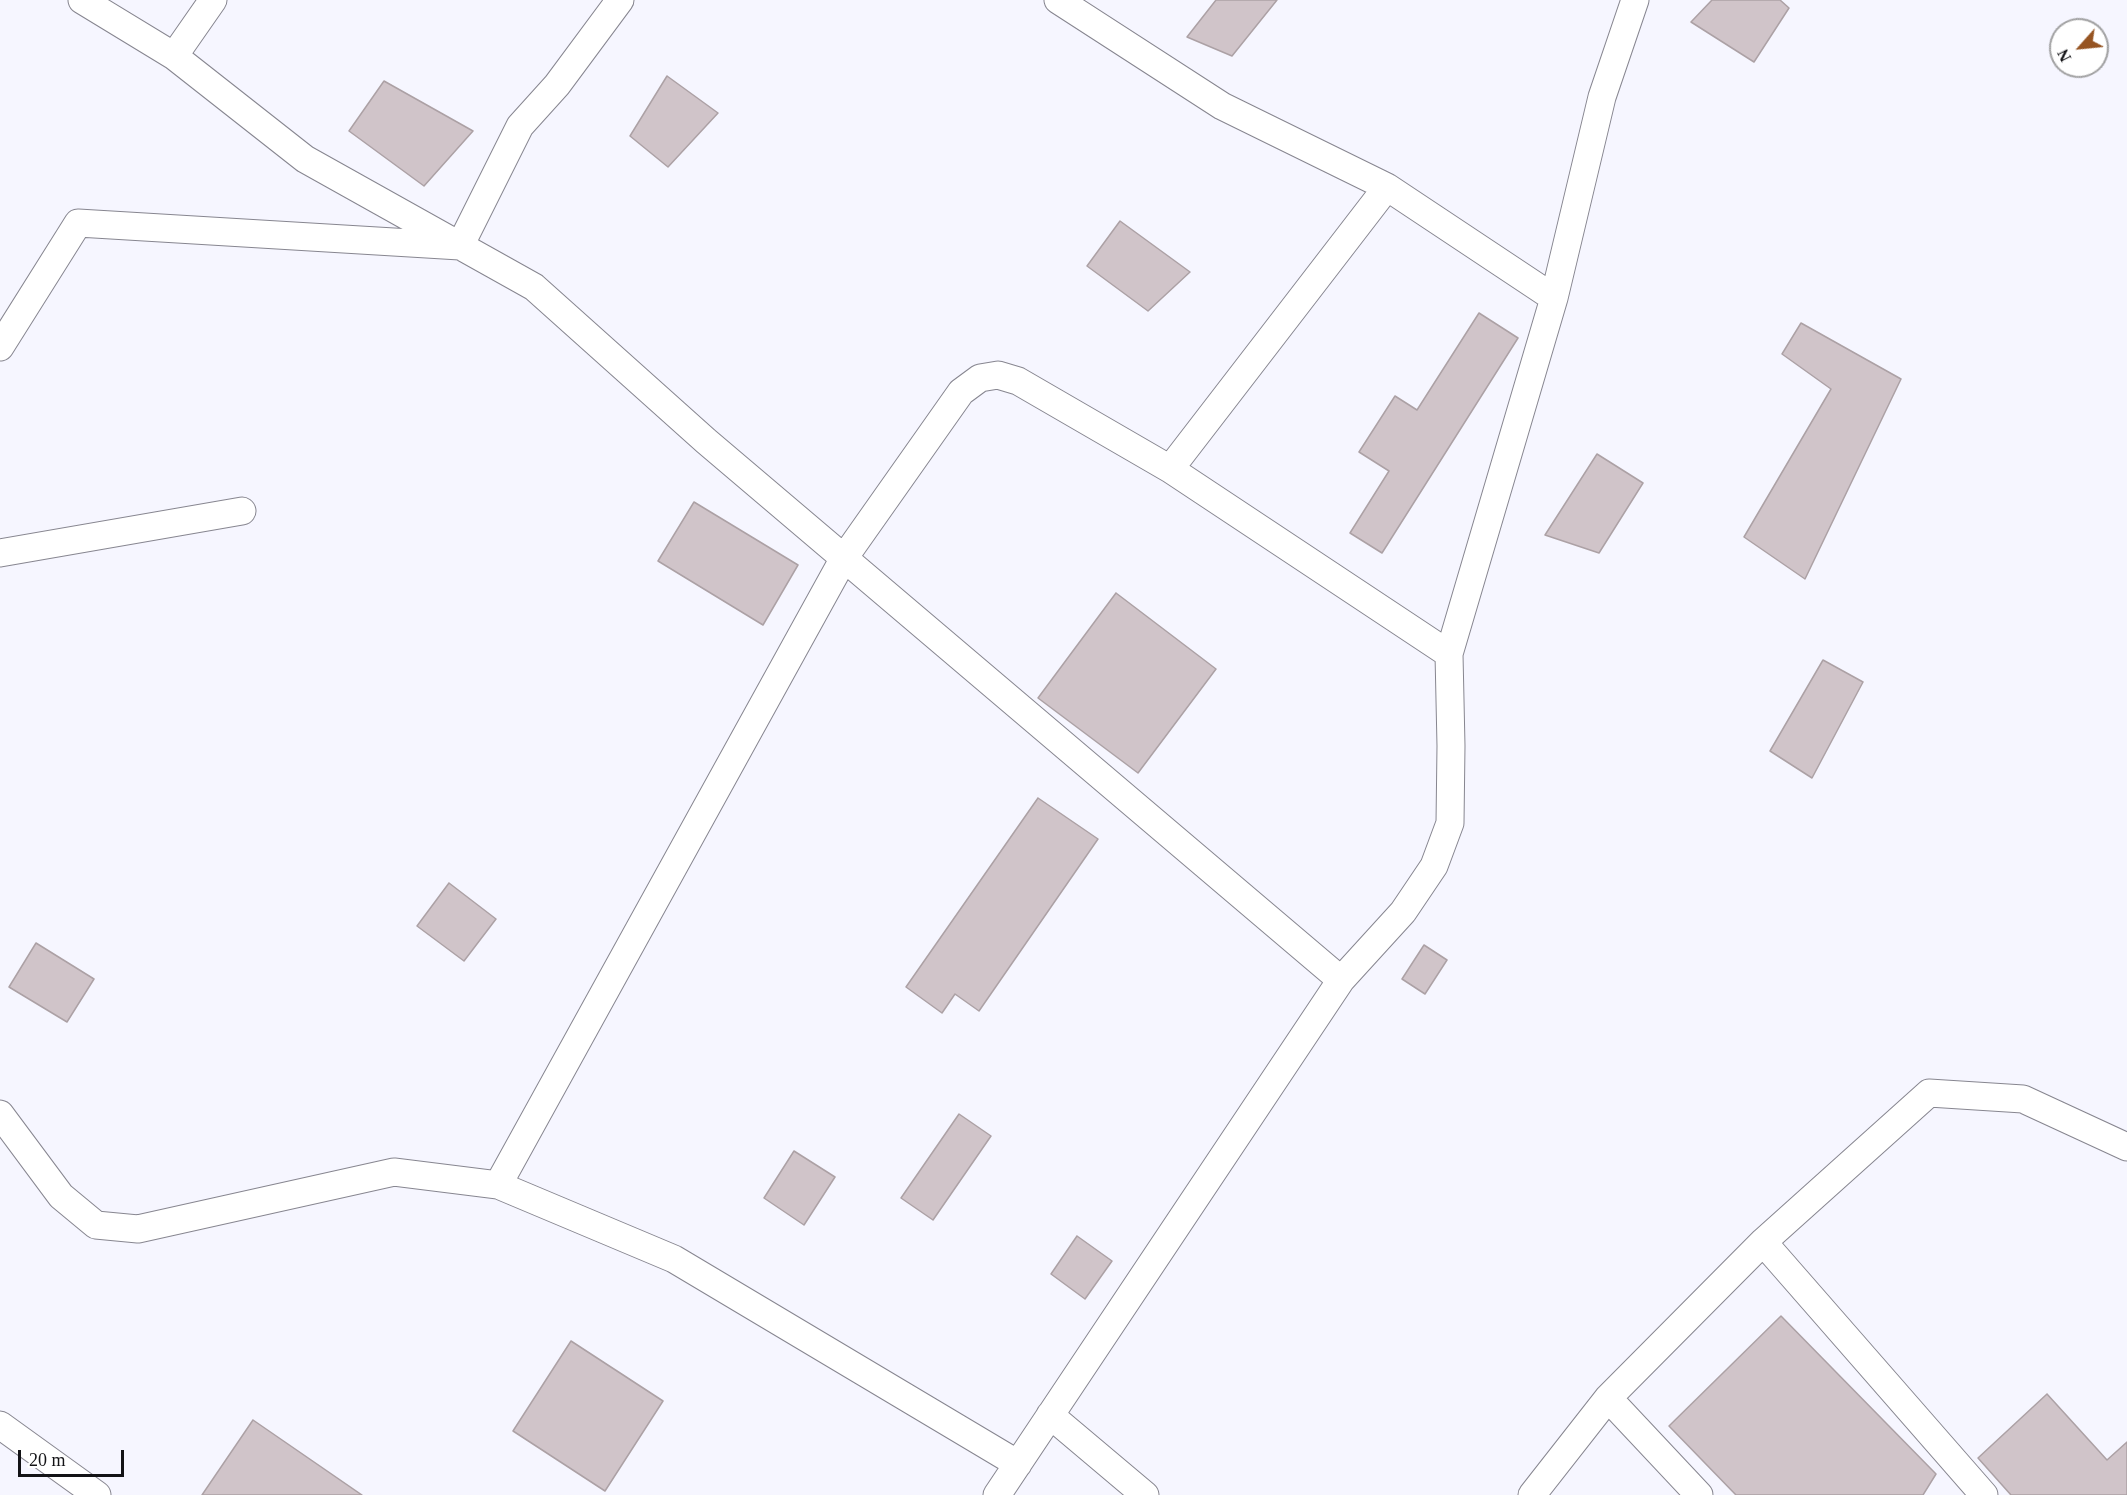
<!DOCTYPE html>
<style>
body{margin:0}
#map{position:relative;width:2127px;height:1495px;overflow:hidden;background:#f6f6ff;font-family:"Times New Roman",serif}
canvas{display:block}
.north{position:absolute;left:2049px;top:18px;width:60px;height:60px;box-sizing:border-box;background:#fff;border:2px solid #a1a1a2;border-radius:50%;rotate:243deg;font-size:16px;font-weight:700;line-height:24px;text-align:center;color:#131316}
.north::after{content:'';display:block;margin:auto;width:21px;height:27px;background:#965422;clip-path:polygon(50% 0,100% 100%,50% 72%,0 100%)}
.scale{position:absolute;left:18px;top:1450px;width:106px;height:27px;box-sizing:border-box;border:3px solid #131316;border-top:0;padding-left:8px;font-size:18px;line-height:21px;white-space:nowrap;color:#131316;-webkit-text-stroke:4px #fff;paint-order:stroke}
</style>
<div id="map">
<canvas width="2127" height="1495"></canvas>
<div class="north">N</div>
<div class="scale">20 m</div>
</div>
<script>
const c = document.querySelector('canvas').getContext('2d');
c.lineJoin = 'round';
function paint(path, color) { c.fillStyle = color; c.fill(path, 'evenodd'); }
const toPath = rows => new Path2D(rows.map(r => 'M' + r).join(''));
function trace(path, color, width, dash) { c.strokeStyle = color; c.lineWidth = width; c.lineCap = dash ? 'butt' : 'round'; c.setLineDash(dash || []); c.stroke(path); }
const building = toPath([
 [1216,0,1277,0,1232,56,1187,37,1216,0],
 [1712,0,1780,0,1789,8,1754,62,1691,22,1712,0],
 [667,76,718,113,668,167,630,136,667,76],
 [384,81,473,131,424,186,349,131,384,81],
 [1120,221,1190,272,1148,311,1087,266,1120,221],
 [1479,313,1518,338,1382,553,1350,533,1389,471,1359,452,1395,396,1417,410,1479,313],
 [1801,323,1901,379,1805,579,1744,537,1831,389,1782,354,1801,323],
 [1597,454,1643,483,1599,553,1545,535,1597,454],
 [694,502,798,565,763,625,658,561,694,502],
 [1116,593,1216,669,1138,773,1038,698,1116,593],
 [1823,660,1863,682,1812,778,1770,751,1823,660],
 [1038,798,1098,839,979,1011,955,994,942,1013,906,987,1038,798],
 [449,883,496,919,464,961,417,926,449,883],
 [36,943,94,979,67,1022,9,987,36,943],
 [1424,945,1447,960,1425,994,1402,979,1424,945],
 [959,1114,991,1136,933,1220,901,1198,959,1114],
 [794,1151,835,1177,804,1225,764,1198,794,1151],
 [1077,1236,1112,1261,1085,1299,1051,1274,1077,1236],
 [1781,1316,1936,1474,1923,1495,1736,1495,1669,1426,1781,1316],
 [571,1341,663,1401,605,1491,513,1431,571,1341],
 [2047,1394,2107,1460,2127,1442,2127,1495,2011,1495,1978,1458,2047,1394],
 [253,1420,362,1495,202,1495,253,1420]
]);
paint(building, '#d0c4c9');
trace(building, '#aca1a5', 1.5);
const street = toPath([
 [82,0,174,56,305,159,534,287,706,441,1341,980],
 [1058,0,1222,106,1387,187,1554,298],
 [174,56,213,0],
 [0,347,78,223,460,246,520,126,557,85,620,0],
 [1170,469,1387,187],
 [0,553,242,511],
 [0,1114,61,1196,96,1225,138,1229,394,1172,498,1185,674,1259,1018,1464],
 [498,1185,844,558,961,392,980,378,998,375,1018,381,1170,469,1449,654],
 [1763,1242,1984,1495],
 [1608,1398,1699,1495],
 [1050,1415,1145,1495],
 [0,1425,97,1495],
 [997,1495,1341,980,1403,912,1434,866,1450,823,1451,746,1449,654,1554,298,1602,97,1635,0],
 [1532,1495,1608,1398,1763,1242,1929,1093,2023,1099,2127,1147]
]);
trace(street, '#878690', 29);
trace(street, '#fff', 27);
</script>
